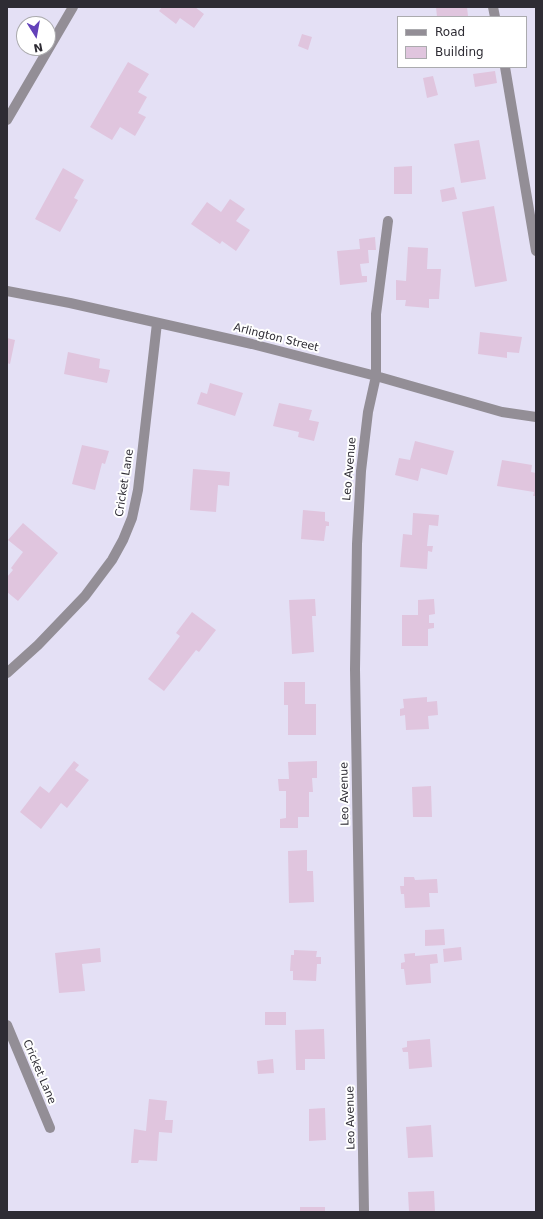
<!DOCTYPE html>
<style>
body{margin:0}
#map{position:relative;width:543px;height:1219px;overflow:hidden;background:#e4e0f5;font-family:"DejaVu Sans",sans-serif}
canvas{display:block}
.frame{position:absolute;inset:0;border:8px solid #2e2c34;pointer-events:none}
.legend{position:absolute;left:397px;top:16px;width:130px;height:52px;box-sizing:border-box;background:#fff;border:1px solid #ababae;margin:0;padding:5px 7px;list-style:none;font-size:12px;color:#2e2c34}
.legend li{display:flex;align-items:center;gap:8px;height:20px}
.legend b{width:20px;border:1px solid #ababae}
.north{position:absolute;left:16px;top:16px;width:40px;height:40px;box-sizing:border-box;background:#fff;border:1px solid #ababae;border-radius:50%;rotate:169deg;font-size:11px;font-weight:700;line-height:16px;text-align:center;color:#2e2c34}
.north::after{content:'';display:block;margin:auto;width:14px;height:18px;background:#6341b9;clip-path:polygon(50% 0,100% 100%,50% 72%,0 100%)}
</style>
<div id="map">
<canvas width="543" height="1219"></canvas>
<div class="frame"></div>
<ul class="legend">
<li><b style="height:5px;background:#938e96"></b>Road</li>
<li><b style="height:11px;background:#e0c5de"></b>Building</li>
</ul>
<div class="north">N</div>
</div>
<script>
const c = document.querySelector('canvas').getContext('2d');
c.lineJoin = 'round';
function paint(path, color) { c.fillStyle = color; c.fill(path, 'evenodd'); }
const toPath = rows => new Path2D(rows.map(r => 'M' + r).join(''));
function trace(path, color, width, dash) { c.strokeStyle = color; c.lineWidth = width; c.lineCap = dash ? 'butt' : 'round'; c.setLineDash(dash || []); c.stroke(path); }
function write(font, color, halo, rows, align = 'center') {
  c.font = font + ' "DejaVu Sans",sans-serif'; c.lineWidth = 4; c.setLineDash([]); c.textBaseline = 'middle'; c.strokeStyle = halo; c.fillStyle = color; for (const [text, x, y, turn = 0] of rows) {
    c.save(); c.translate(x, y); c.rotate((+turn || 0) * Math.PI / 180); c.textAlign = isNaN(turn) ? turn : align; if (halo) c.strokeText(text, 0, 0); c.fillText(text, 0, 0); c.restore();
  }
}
paint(toPath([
 [162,7,195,7,204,14,194,28,180,18,176,24,159,11],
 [436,7,467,7,468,16,437,17],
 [302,34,312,37,308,50,298,46],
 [128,62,149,74,138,92,147,97,138,113,146,117,135,136,120,127,112,140,90,127],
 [495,71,497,83,475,87,473,74],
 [433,76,438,95,427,98,423,78],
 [479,140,486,179,461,183,454,144],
 [412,166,412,194,394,194,394,167],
 [63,168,84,180,74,198,78,200,60,232,35,219],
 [454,187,457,199,442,202,440,190],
 [230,199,245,209,236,221,250,230,236,251,222,241,220,244,191,224,207,202,221,212],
 [494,206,507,281,475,287,462,212],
 [375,237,376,250,368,250,369,263,360,264,362,276,367,276,367,282,340,285,337,251,360,249,359,239],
 [408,247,428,248,427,269,441,269,439,299,429,299,429,308,405,306,406,300,396,300,396,280,406,281],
 [480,332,522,337,519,353,507,352,507,358,478,354],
 [7,338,15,340,10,364,7,363],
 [68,352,100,359,99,368,110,370,107,383,64,374],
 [210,383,243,393,235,416,197,404,201,392,207,394],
 [279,403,312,410,309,420,319,422,314,441,298,437,299,432,273,426],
 [415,441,454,451,447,475,421,468,418,481,395,475,399,458,410,460],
 [82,445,109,451,105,464,102,463,95,490,72,484],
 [502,460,532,465,531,472,536,473,536,496,533,496,534,492,497,486],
 [193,469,230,472,229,486,218,485,216,512,190,510],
 [303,510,325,512,325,521,329,522,329,526,326,526,324,541,301,539],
 [413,513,439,515,438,526,429,525,427,546,433,546,432,552,428,551,427,569,400,567,403,534,412,535],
 [23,523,58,553,18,601,7,592,7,577,13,570,11,568,23,552,8,540],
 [315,599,316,616,312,616,314,652,292,654,289,600],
 [434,599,435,614,429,615,429,623,434,623,434,628,428,629,428,646,402,646,402,615,418,615,418,600],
 [192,612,216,630,199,652,196,650,164,691,148,679,180,636,176,633],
 [284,682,305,682,305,704,316,704,316,735,288,735,288,705,284,705],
 [427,697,427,702,437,701,438,715,428,716,429,729,406,730,405,715,400,716,400,709,404,708,403,699],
 [74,761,79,765,75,770,89,780,67,808,61,803,41,829,20,812,40,786,49,793],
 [317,761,317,778,312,778,313,792,309,792,309,817,298,817,298,828,280,828,280,819,286,818,286,791,279,791,278,779,289,779,288,762],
 [431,786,432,817,413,817,412,787],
 [307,850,307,871,313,871,314,902,289,903,288,851],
 [404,877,414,877,415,880,437,879,438,893,429,893,430,907,405,908,404,894,401,894,400,886,404,886],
 [444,929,445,945,425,946,425,930],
 [461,947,462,960,444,962,443,949],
 [100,948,101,962,82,964,85,991,59,993,55,953],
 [294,950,317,951,316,957,321,957,321,964,317,964,316,981,293,980,293,971,290,971,291,955,294,955],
 [415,953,415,956,437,954,438,963,430,964,431,983,406,985,404,969,401,969,401,963,405,962,404,954],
 [265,1012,286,1012,286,1025,265,1025],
 [324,1029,325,1059,305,1059,305,1070,296,1070,295,1030],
 [430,1039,432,1067,409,1069,408,1052,403,1052,402,1048,407,1047,407,1041],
 [273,1059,274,1073,258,1074,257,1061],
 [149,1099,167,1101,165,1120,173,1120,172,1133,159,1132,157,1161,139,1160,138,1163,131,1163,134,1129,146,1131],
 [325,1108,326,1140,309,1141,309,1109],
 [431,1125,433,1157,408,1158,406,1127],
 [434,1191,435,1212,409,1212,408,1192],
 [300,1207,325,1207,325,1212,300,1212]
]), '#e0c5de');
trace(toPath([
 [493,7,495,17],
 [505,67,536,251],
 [7,120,73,7],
 [7,291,70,303,252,344,376,376,502,412,536,417],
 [7,673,38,645,85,596,112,560,123,540,132,518,138,490,157,323],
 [7,1025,50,1128],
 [364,1212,355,669,357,544,361,471,368,412,376,376,376,314,388,221]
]), '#938e96', 10);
write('11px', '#2e2c34', '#fff', [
 ["Arlington Street",276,338,14],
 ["Leo Avenue",350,469,-85],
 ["Cricket Lane",125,483,-81],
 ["Leo Avenue",345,794,-91],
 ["Cricket Lane",39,1072,67],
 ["Leo Avenue",351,1118,-91]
]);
</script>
